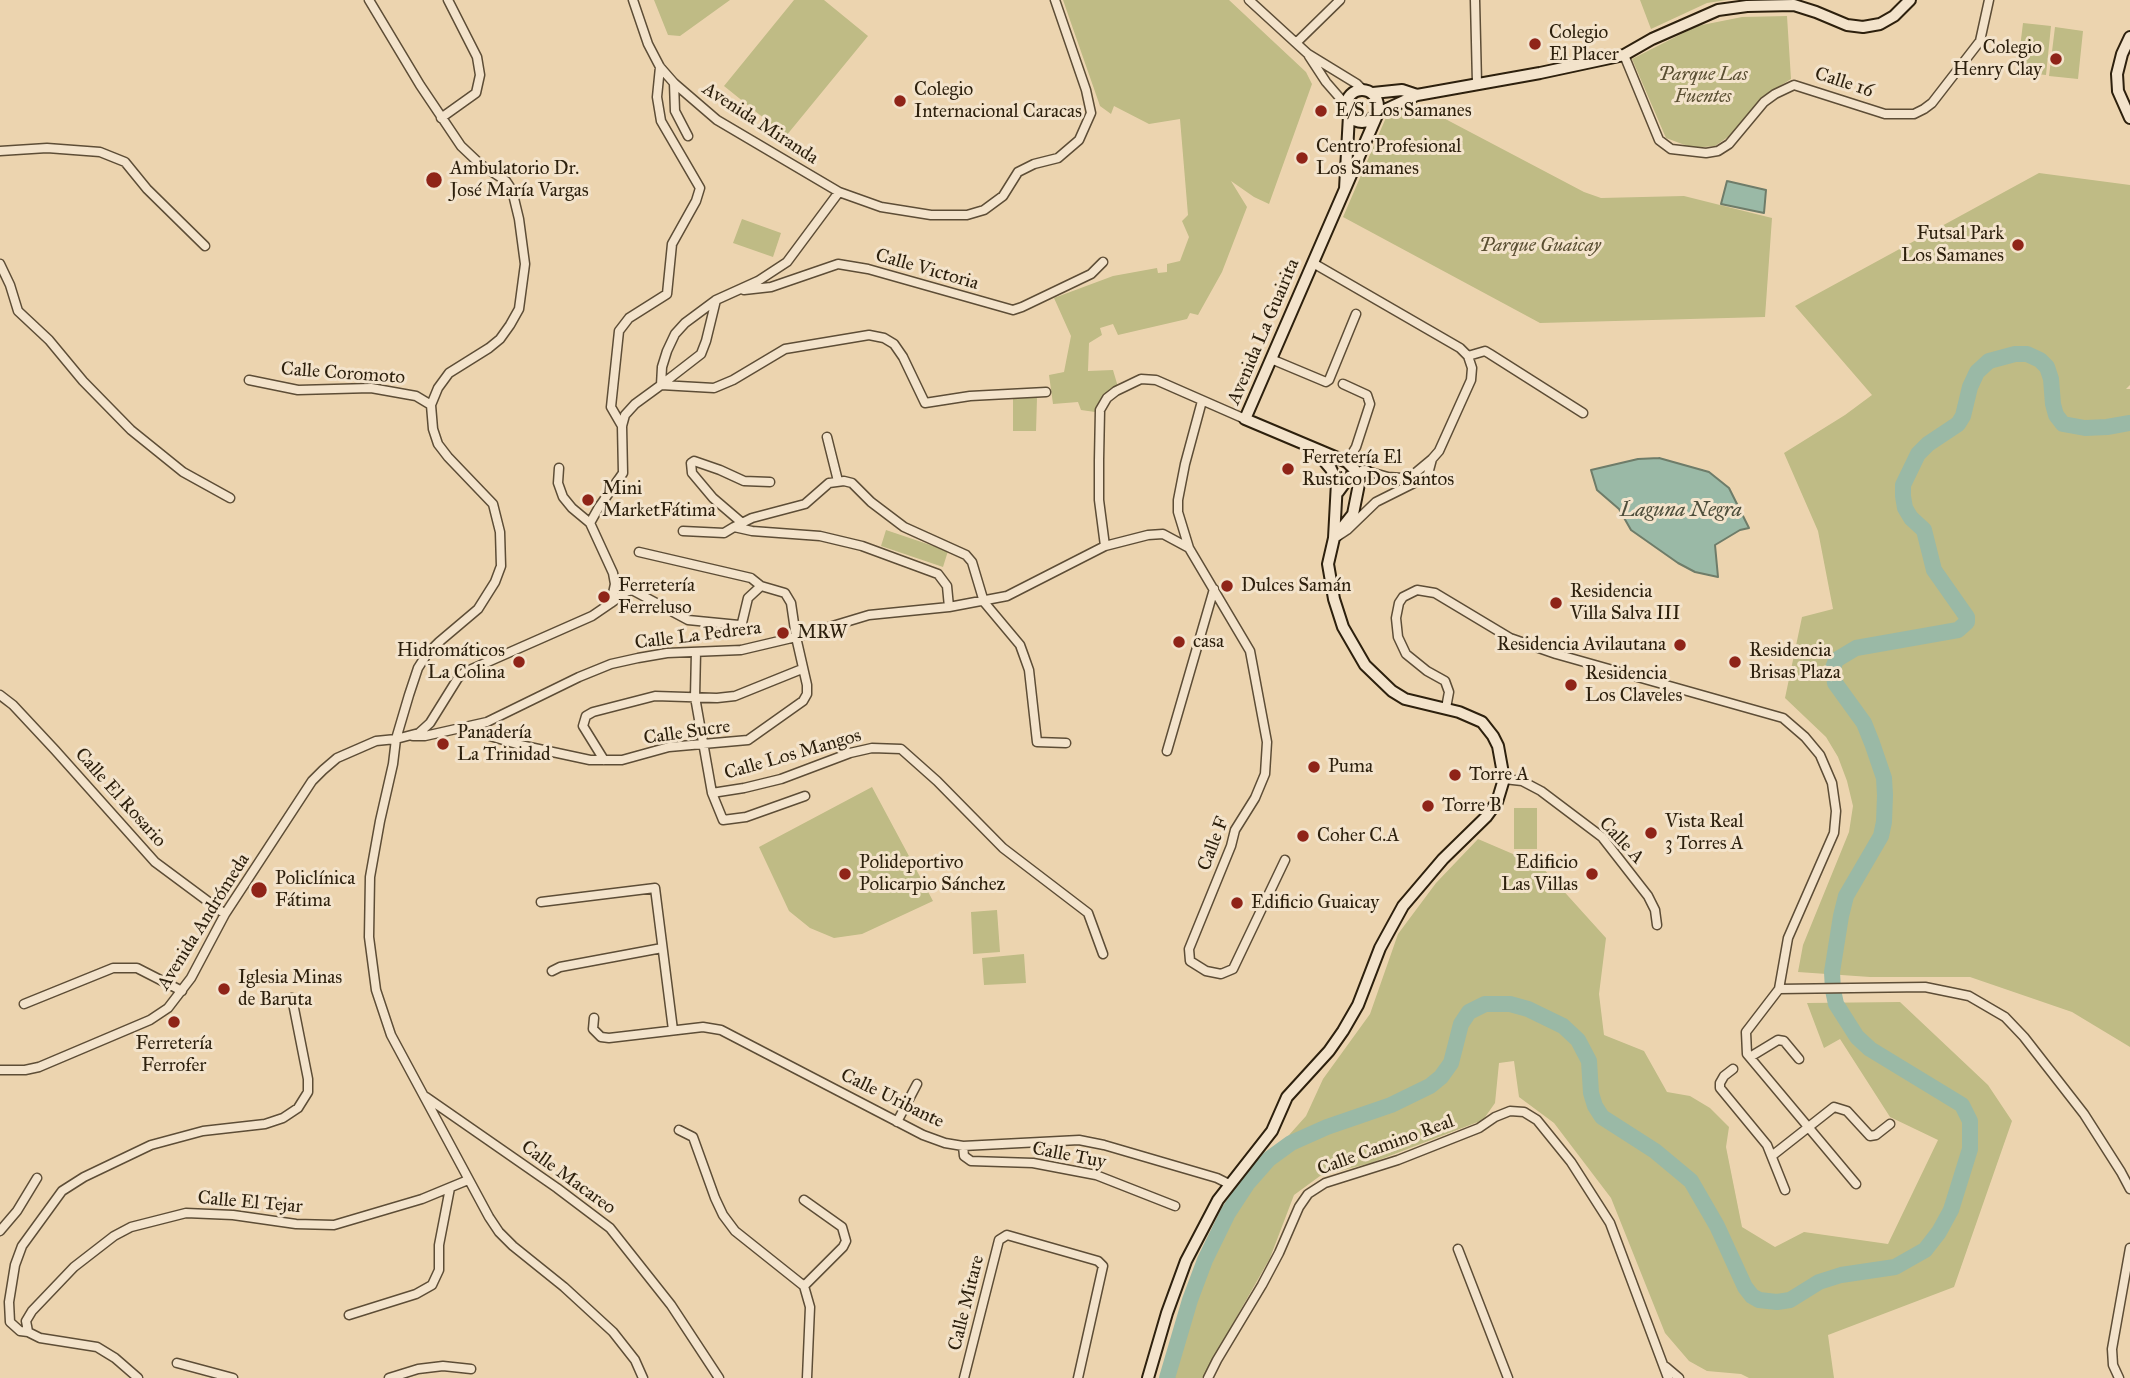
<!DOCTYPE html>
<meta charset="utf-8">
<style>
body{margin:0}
canvas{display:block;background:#ecd4af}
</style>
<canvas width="2130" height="1378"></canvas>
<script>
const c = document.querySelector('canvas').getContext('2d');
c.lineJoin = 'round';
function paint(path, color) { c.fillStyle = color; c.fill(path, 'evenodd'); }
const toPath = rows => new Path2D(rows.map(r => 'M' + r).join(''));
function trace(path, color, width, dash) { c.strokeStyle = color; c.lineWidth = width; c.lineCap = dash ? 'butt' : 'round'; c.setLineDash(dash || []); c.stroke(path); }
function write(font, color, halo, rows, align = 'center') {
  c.font = font + ' "IM FELL Great Primer",serif'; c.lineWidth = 6; c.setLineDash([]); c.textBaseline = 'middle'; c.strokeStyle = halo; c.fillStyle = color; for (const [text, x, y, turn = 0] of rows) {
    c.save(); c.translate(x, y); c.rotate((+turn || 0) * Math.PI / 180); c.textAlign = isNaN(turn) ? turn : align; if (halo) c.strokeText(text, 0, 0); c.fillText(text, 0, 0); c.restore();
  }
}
paint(toPath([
 [654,0,730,0,680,36,668,35],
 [794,0,824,0,868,36,786,136,724,86],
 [1063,0,1229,0,1306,72,1312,84,1269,204,1254,197,1231,181,1247,207,1222,272,1198,315,1190,313,1187,319,1118,335,1113,324,1100,328,1102,335,1089,343,1088,371,1113,370,1118,387,1108,394,1095,412,1081,410,1078,402,1053,404,1049,375,1064,372,1071,336,1054,298,1113,276,1157,268,1158,273,1167,272,1167,264,1180,261,1189,237,1182,221,1188,215,1180,119,1149,124,1114,106,1111,114,1100,106],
 [1640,0,1727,0,1707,3,1651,29],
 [1787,16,1791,79,1767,94,1735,132,1715,146,1693,148,1666,138,1632,59,1697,26,1742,17],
 [2023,23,2051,26,2046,75,2017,72],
 [2055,27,2083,31,2078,79,2049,76],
 [1415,103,1584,192,1601,198,1684,196,1772,218,1765,317,1540,323,1343,217,1388,113],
 [2039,173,2130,185,2130,385,2126,389,2130,389,2130,1047,2072,1012,1970,977,1870,977,1798,972,1803,945,1849,832,1853,806,1847,781,1838,757,1826,737,1785,698,1802,617,1833,609,1818,531,1784,453,1845,415,1872,395,1795,306],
 [742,219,781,233,773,257,733,243],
 [1013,398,1037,398,1036,431,1013,431],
 [886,530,948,551,943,567,881,546],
 [872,787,933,901,862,934,834,938,810,928,789,911,759,847],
 [1514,808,1537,808,1537,849,1514,849],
 [1478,839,1541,866,1606,938,1599,994,1604,1035,1644,1051,1667,1092,1690,1096,1710,1108,1729,1127,1726,1147,1742,1227,1775,1247,1804,1232,1888,1244,1938,1140,1890,1117,1840,1039,1824,1048,1807,1003,1900,1002,1988,1085,2012,1121,1954,1287,1828,1335,1834,1378,1749,1378,1741,1374,1707,1371,1689,1361,1665,1333,1611,1198,1554,1123,1519,1097,1514,1061,1499,1063,1495,1103,1483,1120,1371,1163,1320,1176,1294,1195,1270,1258,1202,1378,1162,1378,1187,1291,1222,1210,1306,1116,1323,1079,1370,1014,1398,934,1436,883],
 [997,910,1000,952,973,954,971,912],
 [1024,954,1026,983,984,985,982,958]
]), '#bfbb85');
const water = toPath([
 [1727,181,1766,190,1764,213,1721,204,1727,181],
 [1659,458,1709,472,1729,488,1749,528,1740,530,1715,545,1718,577,1695,572,1678,563,1631,530,1619,509,1597,490,1591,470,1638,459,1659,458]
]);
paint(water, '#9ab9a6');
trace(water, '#6e7c69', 2);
trace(toPath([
 [1167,1378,1190,1300,1205,1260,1228,1213,1247,1184,1269,1159,1291,1143,1327,1127,1391,1105,1430,1086,1441,1077,1451,1063,1461,1024,1469,1012,1485,1004,1510,1004,1528,1009,1563,1026,1578,1040,1589,1061,1591,1093,1595,1106,1602,1117,1655,1151,1691,1181,1717,1226,1745,1287,1752,1296,1759,1300,1777,1302,1790,1300,1819,1282,1841,1275,1895,1267,1925,1250,1939,1232,1951,1210,1970,1149,1970,1121,1962,1105,1870,1049,1857,1037,1836,1004,1833,990,1832,972,1841,916,1846,896,1881,836,1884,822,1885,795,1884,778,1872,743,1864,723,1835,683,1833,668,1836,660,1856,648,1958,630,1967,622,1967,617,1934,570,1924,530,1911,518,1905,508,1903,496,1903,485,1918,454,1928,444,1958,424,1963,416,1970,387,1977,372,1989,361,2015,354,2027,354,2040,360,2047,367,2051,379,2053,404,2056,415,2063,424,2085,428,2107,427,2130,423]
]), '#9ab9a6', 16);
const street = toPath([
 [369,0,420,85,461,146,480,164,506,181,512,190,519,219,525,264,519,309,510,325,500,339,489,348,449,373,438,388,431,405,433,429,438,444,448,457,493,504,500,532,501,566,495,582,478,609,439,642,427,654,418,668,409,695,396,739,393,764,380,821,370,877,369,937,376,990,391,1035,489,1217,499,1232,513,1246,564,1287,613,1332,635,1360,643,1378],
 [633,0,648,44,660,67,674,83,717,120,839,192,881,207,931,215,967,215,984,210,1003,196,1018,172,1034,164,1058,158,1079,140,1091,113,1086,90,1055,0],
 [1249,0,1308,54,1357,84,1363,90],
 [1475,0,1477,83],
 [1296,43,1340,0],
 [1624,55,1659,140,1671,149,1706,153,1718,151,1729,144,1764,102,1775,94,1794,85,1885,114,1914,114,1924,109,1932,103,1980,41,1989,0],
 [1309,56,1326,82,1346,105],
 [674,83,675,111,688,136],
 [441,118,476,93,480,75,477,57,448,0],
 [0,151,47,148,100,152,125,162,147,189,205,246],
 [1313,263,1460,348,1468,356,1472,368,1471,380,1439,451,1432,459,1414,474,1402,478,1388,477,1363,470],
 [0,264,10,285,18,311,49,340,83,381,131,430,183,472,230,498],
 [744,290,771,287,838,264,868,269,1013,310,1022,307,1091,274,1103,262],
 [1468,356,1485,351,1490,354,1583,413],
 [1271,359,1326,382,1329,380,1356,314],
 [249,380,298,390,371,388,416,396,431,405],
 [1343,384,1367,395,1370,404,1356,447,1347,462],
 [661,385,714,388,733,380,785,349,869,335,884,338,894,344,903,357,925,403,970,396,1046,392],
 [661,385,701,354,706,341,716,300],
 [1202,401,1185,464,1178,500,1178,512,1189,548,1250,651,1267,742,1265,774,1255,798,1235,830,1231,846,1189,949,1190,961,1206,971,1221,974,1233,969,1285,860],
 [622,426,611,407,619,331,629,318,667,294,672,244,696,201,700,188,661,121,657,97,660,67],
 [827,437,838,481],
 [559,468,558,483,563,497,572,508,590,523],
 [741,522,713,498,692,473,691,463,694,461,720,470,744,481,770,482],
 [734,527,752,518,805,504,829,483,844,481,852,483,871,502,904,527,966,555,972,562,984,602,1020,645,1024,656,1029,670,1037,742,1066,743],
 [683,531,724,533,734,527,752,531,820,536,862,546,938,574,947,586,949,607],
 [1338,536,1347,530,1376,502,1424,478,1428,474,1432,459],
 [1105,546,1099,500,1099,460,1100,410,1107,398,1116,391,1141,379,1156,380,1245,419],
 [639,552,751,578,761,586],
 [696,652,695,697,712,793,744,788,781,779,850,753,872,748,901,749,937,781,1003,848,1088,913,1103,954],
 [0,695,13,705,55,750,155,862,225,914],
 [1446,708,1449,692,1445,681,1427,671,1406,654,1398,637,1396,618,1399,603,1403,597,1417,590,1435,593,1510,638,1556,654,1783,718,1805,737,1820,755,1832,783,1836,811,1834,833,1788,938,1779,989,1925,987,1969,996,2005,1017,2024,1037,2084,1114,2121,1172,2130,1189],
 [460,727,520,745,590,760,622,760,669,747,748,740,803,701,807,694,807,685,796,637,791,603,785,593,761,586,748,598,742,623,739,625,688,620,632,590,626,592,611,603],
 [413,736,425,736,487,722,579,677,611,664,638,658,667,653,741,650,796,637,869,615,949,607,1007,596,1105,546,1148,535,1163,534,1189,548],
 [1167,751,1214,589],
 [604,760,583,726,586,716,593,712,655,696,717,698,735,696,802,669],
 [1504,779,1522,781,1541,791,1602,837,1648,896,1655,910,1657,925],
 [712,793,723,820,746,817,805,796],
 [541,902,655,888,673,1030],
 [552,971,560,967,662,948],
 [1779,989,1746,1032,1747,1054,1856,1184],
 [24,1004,113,968,137,968,182,991],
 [594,1018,593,1029,601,1037,609,1038,703,1027,721,1030,923,1135,945,1143,963,1146,1079,1140,1104,1145,1217,1178,1229,1184],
 [1750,1057,1778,1040,1784,1041,1799,1059],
 [1733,1069,1724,1076,1720,1083,1720,1088,1767,1145,1785,1190],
 [0,1070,25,1070,39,1067,150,1020,168,1008,191,978,225,914,312,781,323,770,337,758,376,741,396,739,419,733,430,723,458,678,465,672,592,616,611,603,615,584,613,573,590,523,599,507,623,473,622,426,625,415,635,404,661,385,662,367,667,351,675,334,685,323,716,300,758,281,787,262,839,192],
 [426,1097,557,1188,610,1228,671,1305,719,1378],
 [897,1122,917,1084],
 [679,1130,693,1137,715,1198,723,1215,735,1231,804,1286,810,1307,807,1378],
 [963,1146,964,1156,971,1161,1033,1163,1096,1175,1175,1206],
 [1773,1155,1834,1107,1847,1111,1870,1136,1876,1135,1890,1124],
 [0,1231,17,1211,37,1178],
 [1458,1249,1508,1378],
 [804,1286,843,1247,846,1241,842,1227,804,1200],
 [349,1315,416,1294,432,1285,439,1270,439,1245,450,1188],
 [28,1332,20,1331,10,1322,9,1302,15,1265,22,1246,62,1191,84,1177,151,1145,203,1131,265,1124,283,1118,298,1108,308,1092,308,1079,292,998],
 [177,1363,233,1378],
 [1666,1367,1679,1378],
 [138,1378,115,1358,97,1347,40,1338,28,1332,27,1326,26,1321,32,1311,74,1267,114,1236,131,1227,186,1213,233,1215,296,1224,334,1225,422,1199,468,1180],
 [389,1378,418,1369,443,1366,471,1369],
 [964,1378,999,1240,1007,1235,1098,1261,1103,1266,1078,1378],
 [1208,1378,1217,1360,1262,1285,1279,1253,1299,1207,1308,1194,1325,1183,1398,1160,1479,1128,1495,1117,1510,1111,1524,1112,1537,1120,1571,1162,1610,1223,1668,1378],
 [2119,1378,2113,1365,2112,1349,2130,1248]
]);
const secondary = toPath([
 [2130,37,2122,54,2117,74,2118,91,2130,118],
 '1346 106a16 16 0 1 1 32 0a16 16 0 1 1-32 0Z',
 [1373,93,1402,90,1417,95],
 [1345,189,1349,115],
 [1315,450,1331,469,1337,482,1334,538],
 [1338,492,1349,477,1366,471],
 [1148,1378,1167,1313,1186,1261,1218,1200,1272,1131,1287,1097,1329,1051,1343,1031,1358,1005,1380,948,1403,906,1443,859,1486,817,1497,802,1504,779,1498,746,1493,736,1482,722,1459,712,1405,699,1392,691,1365,665,1343,627,1334,599,1328,564,1334,538,1353,514,1359,484,1358,473,1347,462,1245,419,1378,113,1417,95,1540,73,1624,55,1652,39,1718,10,1747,6,1794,5,1816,12,1847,25,1863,27,1880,24,1894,16,1910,0]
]);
trace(street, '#5d4d36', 11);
trace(secondary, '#2d200d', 14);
trace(street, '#f3e3cb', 8);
trace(secondary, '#f3e3cb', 10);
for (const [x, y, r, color] of [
 [1535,44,7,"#8f2418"],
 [2056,59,7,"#8f2418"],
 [900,101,7,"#8f2418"],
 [1321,111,7,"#8f2418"],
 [1302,158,7,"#8f2418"],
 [434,180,9,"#8f2418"],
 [2018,245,7,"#8f2418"],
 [1288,469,7,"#8f2418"],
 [588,500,7,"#8f2418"],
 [1227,586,7,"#8f2418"],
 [604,597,7,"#8f2418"],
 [1556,603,7,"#8f2418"],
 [783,633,7,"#8f2418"],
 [1179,642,7,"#8f2418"],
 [1680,645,7,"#8f2418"],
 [519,662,7,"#8f2418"],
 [1735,662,7,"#8f2418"],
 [1571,685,7,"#8f2418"],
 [443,744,7,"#8f2418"],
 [1314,767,7,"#8f2418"],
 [1455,775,7,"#8f2418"],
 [1428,806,7,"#8f2418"],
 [1651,833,7,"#8f2418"],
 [1303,836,7,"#8f2418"],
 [845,874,7,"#8f2418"],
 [1592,874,7,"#8f2418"],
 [259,890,9,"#8f2418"],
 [1237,903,7,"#8f2418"],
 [224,989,7,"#8f2418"],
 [174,1022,7,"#8f2418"]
]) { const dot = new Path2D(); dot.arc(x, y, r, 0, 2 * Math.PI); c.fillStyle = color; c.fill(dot); trace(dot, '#f3e3cb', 2.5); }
write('19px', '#2d200d', '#f3e3cb', [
 ["Colegio",1549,33],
 ["El Placer",1549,55],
 ["Colegio",2042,48,"right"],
 ["Henry Clay",2042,70,"right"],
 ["Colegio",914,90],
 ["Internacional Caracas",914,112],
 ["E/S Los Samanes",1335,111],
 ["Centro Profesional",1316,147],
 ["Los Samanes",1316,169],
 ["Ambulatorio Dr.",450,169],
 ["José María Vargas",450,191],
 ["Futsal Park",2004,234,"right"],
 ["Los Samanes",2004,256,"right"],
 ["Ferretería El",1302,458],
 ["Rustico Dos Santos",1302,480],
 ["Mini",602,489],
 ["MarketFátima",602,511],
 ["Ferretería",618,586],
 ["Ferreluso",618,608],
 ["Dulces Samán",1241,586],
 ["Residencia",1570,592],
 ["Villa Salva III",1570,614],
 ["MRW",797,633],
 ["casa",1193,642],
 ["Residencia Avilautana",1666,645,"right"],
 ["Hidromáticos",505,651,"right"],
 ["La Colina",505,673,"right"],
 ["Residencia",1749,651],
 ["Brisas Plaza",1749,673],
 ["Residencia",1585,674],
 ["Los Claveles",1585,696],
 ["Panadería",457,733],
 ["La Trinidad",457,755],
 ["Puma",1328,767],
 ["Torre A",1469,775],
 ["Torre B",1442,806],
 ["Vista Real",1665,822],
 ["3 Torres A",1665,844],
 ["Coher C.A",1317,836],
 ["Polideportivo",859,863],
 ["Policarpio Sánchez",859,885],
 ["Edificio",1578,863,"right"],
 ["Las Villas",1578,885,"right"],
 ["Policlínica",275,879],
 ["Fátima",275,901],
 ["Edificio Guaicay",1251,903],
 ["Iglesia Minas",238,978],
 ["de Baruta",238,1000],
 ["Ferretería",174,1044,"center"],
 ["Ferrofer",174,1066,"center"]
], 'left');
write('italic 19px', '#594e31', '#f3e3cb', [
 ["Parque Las",1703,75],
 ["Fuentes",1703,97],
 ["Parque Guaicay",1540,246]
]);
write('19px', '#2d200d', '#f3e3cb', [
 ["Calle 16",1844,83,18],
 ["Avenida Miranda",760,124,33],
 ["Calle Victoria",927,270,16],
 ["Avenida La Guairita",1264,332,-67],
 ["Calle Coromoto",343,374,4],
 ["Calle La Pedrera",698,636,-7],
 ["Calle Sucre",687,733,-8],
 ["Calle Los Mangos",793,755,-16],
 ["Calle El Rosario",120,798,48],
 ["Calle A",1621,841,47],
 ["Calle F",1214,844,-69],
 ["Avenida Andrómeda",204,922,-58],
 ["Calle Uribante",892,1099,26],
 ["Calle Camino Real",1386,1146,-20],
 ["Calle Tuy",1069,1156,11],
 ["Calle Macareo",568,1178,36],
 ["Calle El Tejar",250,1203,5],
 ["Calle Mitare",967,1303,-76]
]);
write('italic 21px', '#4e4e3b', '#f3e3cb', [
 ["Laguna Negra",1681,511]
]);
</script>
